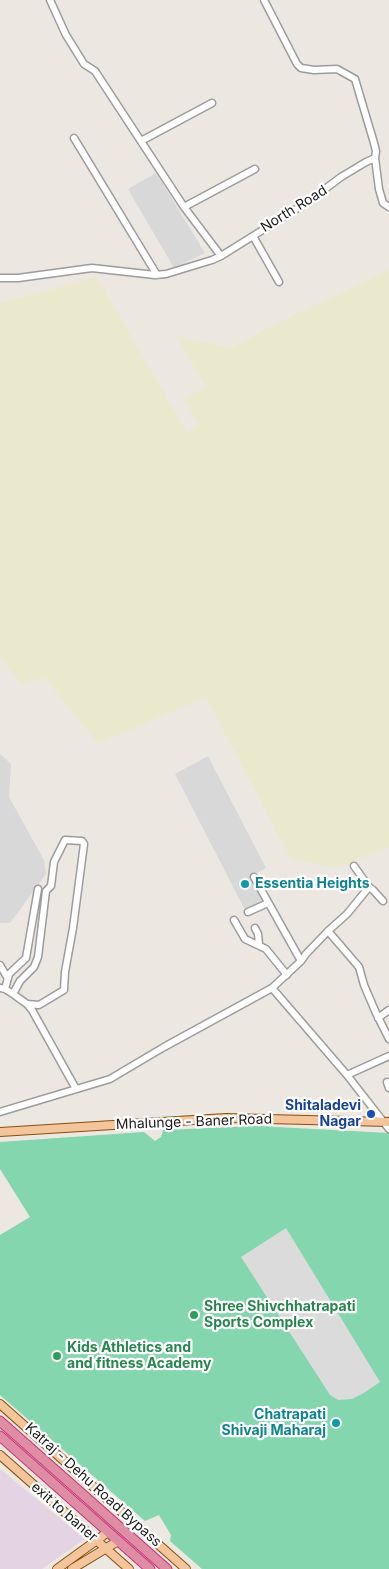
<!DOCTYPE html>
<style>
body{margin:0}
canvas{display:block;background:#ece7e1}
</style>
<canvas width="389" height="1569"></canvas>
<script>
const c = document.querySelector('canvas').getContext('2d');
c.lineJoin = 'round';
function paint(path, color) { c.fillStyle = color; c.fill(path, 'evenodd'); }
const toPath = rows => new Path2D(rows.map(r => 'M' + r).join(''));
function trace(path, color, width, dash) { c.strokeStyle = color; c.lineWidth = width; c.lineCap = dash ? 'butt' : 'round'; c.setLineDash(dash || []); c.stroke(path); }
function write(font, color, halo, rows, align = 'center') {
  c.font = font + ' Inter,sans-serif'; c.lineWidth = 4.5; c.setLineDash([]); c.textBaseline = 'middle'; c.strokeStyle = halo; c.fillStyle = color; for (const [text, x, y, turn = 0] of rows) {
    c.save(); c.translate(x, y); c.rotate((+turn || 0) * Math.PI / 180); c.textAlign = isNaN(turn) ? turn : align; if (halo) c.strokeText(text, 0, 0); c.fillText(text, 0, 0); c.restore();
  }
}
paint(toPath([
 [156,173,205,253,174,268,128,189],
 [0,754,11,764,9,797,44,860,46,874,10,923,0,923],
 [208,756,266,868,251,876,265,902,246,912,175,774]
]), '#d9d8d8');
paint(toPath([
 [0,1469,85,1539,42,1569,0,1569]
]), '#e4d3e3');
paint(toPath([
 [389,270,389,847,337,868,291,859,206,697,98,744,44,677,21,685,0,656,0,303,97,277,187,433,199,425,184,399,206,387,176,336,232,348,274,325]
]), '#eae9cd');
paint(toPath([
 [258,1126,389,1133,389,1569,202,1569,170,1541,171,1535,159,1515,145,1521,0,1395,0,1235,30,1217,0,1169,0,1142,144,1132,155,1141,161,1137,163,1130]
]), '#83d6ad');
paint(toPath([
 [286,1228,380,1382,364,1393,352,1399,338,1400,330,1395,241,1257]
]), '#dbdbdb');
const minor = toPath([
 [50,0,66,35,84,64,95,71,184,207,221,256],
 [264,0,297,64,301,68,314,70,337,69,355,79,374,143,376,151,375,158,379,189,383,203,389,207],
 [74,138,157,275],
 [141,141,212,103],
 [184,207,255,169],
 [253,236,279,282],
 [0,278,18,278,92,268,155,275,166,274,212,260,221,256,309,201,341,177,366,162,375,158],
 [354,866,369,887],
 [254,877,301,961,272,988],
 [248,912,268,903],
 [234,920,245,939,266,949,287,975],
 [255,928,258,934,259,944],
 [328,931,347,914,369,887,373,890,383,901],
 [301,961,306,954,328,931,359,967,364,985,376,1013,389,1039],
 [0,965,7,977],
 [0,988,5,989,13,994,27,1004,32,1010,76,1089],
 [5,989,9,974,26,958,38,889],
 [13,994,20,981,34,967,38,957,46,891,51,886,54,862,65,840,82,841,84,844,73,928,65,972,64,990,39,1005,27,1004],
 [378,1018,389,1010],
 [347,1075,389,1056],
 [387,1082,389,1088],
 [0,1112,110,1079,164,1047,272,988,347,1075,389,1129]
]);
const major = toPath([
 [0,1132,226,1118,389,1122],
 [0,1404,186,1569],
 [0,1455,129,1569],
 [57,1569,108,1532],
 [72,1569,118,1541]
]);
const highway = toPath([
 [0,1421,167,1569],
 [0,1436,150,1569]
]);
trace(minor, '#9c9c9c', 9);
trace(major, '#87500b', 10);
trace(highway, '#c83075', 11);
trace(minor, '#fff', 6);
trace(major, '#f4c59d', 8);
trace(highway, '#df8da5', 9);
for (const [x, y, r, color] of [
 [245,884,5,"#0f9aa8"],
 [371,1114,5,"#1a4fb4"],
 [194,1315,5,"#2e9e5b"],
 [57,1356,5,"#2e9e5b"],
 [336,1423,5,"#0f9aa8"]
]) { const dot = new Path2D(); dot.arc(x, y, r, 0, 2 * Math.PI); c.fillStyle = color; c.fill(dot); trace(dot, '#fff', 2); }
write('14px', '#1b1b1b', '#fff', [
 ["North Road",294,209,-32],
 ["Mhalunge - Baner Road",194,1122,-2],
 ["Katraj - Dehu Road Bypass",93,1485,42],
 ["exit to baner",64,1512,41]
]);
write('bold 14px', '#0d838f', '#fff', [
 ["Essentia Heights",255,884],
 ["Chatrapati",326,1415,"right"],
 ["Shivaji Maharaj",326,1431,"right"]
], 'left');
write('bold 14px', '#164399', '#fff', [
 ["Shitaladevi",361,1106],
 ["Nagar",361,1122]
], 'right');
write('bold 14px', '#27864d', '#fff', [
 ["Shree Shivchhatrapati",204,1307],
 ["Sports Complex",204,1323],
 ["Kids Athletics and",67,1348],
 ["and fitness Academy",67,1364]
], 'left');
</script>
